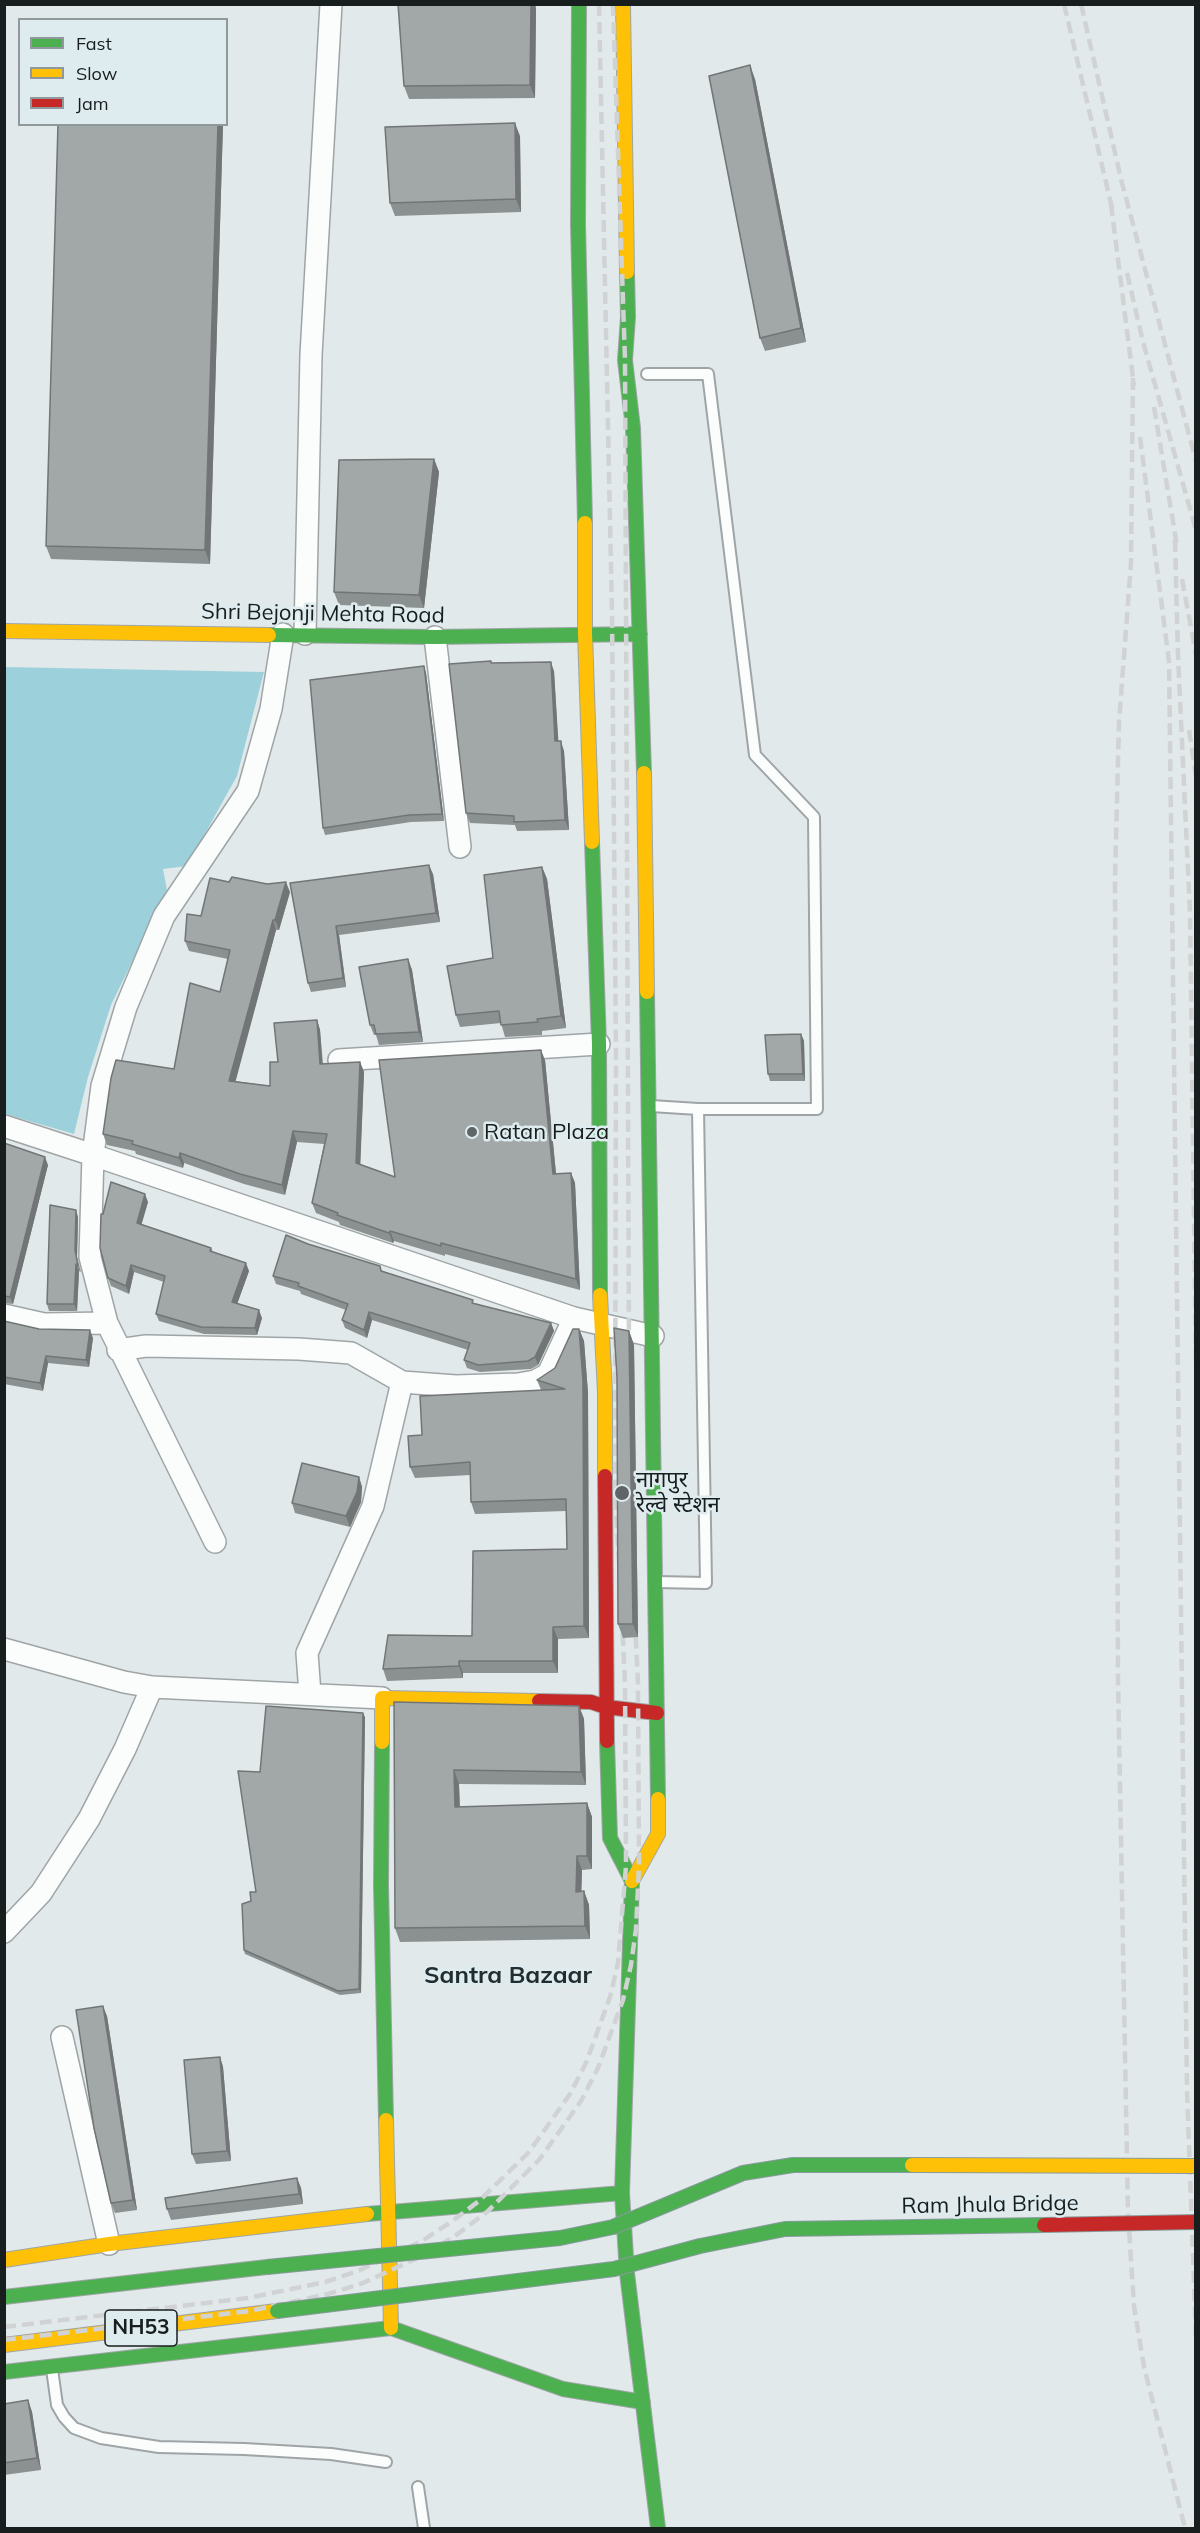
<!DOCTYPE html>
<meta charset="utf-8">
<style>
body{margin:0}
#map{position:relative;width:1200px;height:2533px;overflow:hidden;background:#e2e9eb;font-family:Mulish,sans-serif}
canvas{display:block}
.frame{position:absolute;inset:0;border:6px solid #181d1e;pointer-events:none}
.legend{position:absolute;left:18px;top:18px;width:210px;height:108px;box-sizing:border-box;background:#deecef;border:2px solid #8f999b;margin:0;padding:8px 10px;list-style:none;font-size:18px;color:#181d1e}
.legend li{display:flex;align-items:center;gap:12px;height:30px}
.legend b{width:30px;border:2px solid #8f999b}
</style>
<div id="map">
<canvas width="1200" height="2533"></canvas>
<div class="frame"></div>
<ul class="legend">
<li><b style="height:8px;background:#4caf50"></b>Fast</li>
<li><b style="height:8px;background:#ffc107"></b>Slow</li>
<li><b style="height:8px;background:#c62828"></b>Jam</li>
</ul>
</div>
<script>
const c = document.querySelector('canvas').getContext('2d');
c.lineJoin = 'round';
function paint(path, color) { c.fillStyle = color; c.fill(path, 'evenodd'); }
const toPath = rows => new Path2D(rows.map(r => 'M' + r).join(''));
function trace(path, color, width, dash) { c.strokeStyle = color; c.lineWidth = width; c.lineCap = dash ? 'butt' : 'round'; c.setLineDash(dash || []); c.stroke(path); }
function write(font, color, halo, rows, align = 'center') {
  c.font = font + ' Mulish,"Noto Sans Devanagari",sans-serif'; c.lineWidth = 5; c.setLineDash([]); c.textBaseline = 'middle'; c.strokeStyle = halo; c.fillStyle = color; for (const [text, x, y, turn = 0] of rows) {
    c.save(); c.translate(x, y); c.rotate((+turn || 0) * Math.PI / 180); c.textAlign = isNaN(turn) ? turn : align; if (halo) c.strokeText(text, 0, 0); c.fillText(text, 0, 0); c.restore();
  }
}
paint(toPath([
 [4,667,264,672,237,776,187,866,163,869,167,890,111,1005,88,1077,74,1134,5,1114]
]), '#9cd1dc');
const lane = toPath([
 [647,374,708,374,755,755,814,817,817,1109,698,1109,651,1106],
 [656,1582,706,1583,698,1109],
 [52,2369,57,2405,64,2417,74,2428,101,2438,159,2447,244,2449,331,2454,386,2462],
 [418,2487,424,2528]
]);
const street = toPath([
 [283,634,271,709,248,791,164,916,126,1007,102,1086,93,1155,574,1318,653,1336],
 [305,634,311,355,331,4],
 [435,637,460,847],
 [339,1060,599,1044],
 [4,1126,93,1155,90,1257,107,1323,215,1542],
 [4,1315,44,1324,107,1323],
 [118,1350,146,1346,299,1349,351,1353,402,1382],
 [4,1649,124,1682,152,1687,382,1698],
 [310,1694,307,1653,373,1506,402,1382,456,1386,518,1384,535,1381,548,1374,574,1318],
 [4,1932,41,1893,89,1819,125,1749,152,1687],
 [62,2037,109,2244]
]);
const fast = toPath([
 [579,4,578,224,585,523],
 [627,272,628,317,625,360,633,428,644,773],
 [269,635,435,637,640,634],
 [592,842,599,1044,600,1295],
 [647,992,658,1799],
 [607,1741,610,1838,632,1881,622,2193,627,2273,658,2528],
 [382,1742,381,1885,386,2120],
 [367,2214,622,2193],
 [4,2297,267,2267],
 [4,2372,391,2328,563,2389,643,2402]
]);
const slow = toPath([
 [623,4,627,272],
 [585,523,585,633,592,842],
 [4,631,269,635],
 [644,773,647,992],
 [600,1295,605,1392,605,1476],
 [382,1742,382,1698,539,1701],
 [632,1881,658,1834,658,1799],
 [386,2120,391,2328],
 [4,2260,109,2244,367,2214],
 [4,2345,277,2311]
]);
const jam = toPath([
 [605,1476,607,1741],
 [539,1701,591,1702,606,1707,657,1713]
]);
trace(lane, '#9fa5a6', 14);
trace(street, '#9fa5a6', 24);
trace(fast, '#9fa5a6', 16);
trace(slow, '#9fa5a6', 16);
trace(jam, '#9fa5a6', 16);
trace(lane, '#fbfcfc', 10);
trace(street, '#fbfcfc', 21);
trace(fast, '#4caf50', 14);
trace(slow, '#ffc107', 14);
trace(jam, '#c62828', 14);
trace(toPath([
 [599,4,612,614,616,1056,615,1493,619,1562],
 [613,4,625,360,629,1349],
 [1064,4,1113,212],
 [1081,4,1121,179,1196,461],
 [1111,204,1134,386],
 [1127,273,1143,342,1196,530],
 [1133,378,1131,563,1119,722,1115,879,1118,1680,1128,2213,1134,2306,1144,2367,1185,2528],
 [1154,407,1177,546],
 [1140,437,1169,661,1187,2091,1196,2339],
 [1175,540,1178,656,1190,913,1196,1368],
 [1182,579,1196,655],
 [1189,730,1196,776],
 [4,2327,248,2298,325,2282,358,2271,422,2241,451,2222,479,2201,529,2152,570,2094,586,2063,610,1997,618,1963,626,1866,625,1683,622,1619],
 [4,2340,250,2311,328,2294,363,2283,428,2253,459,2233,488,2211,539,2160,581,2101,598,2068,623,2000,631,1965,636,1929,639,1866,638,1683,635,1621]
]), '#d0d2d3', 4.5, [12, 6]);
const fastBridge = toPath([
 [267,2267,560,2238,613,2227,743,2173,793,2165,912,2165],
 [277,2311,614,2269,700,2246,785,2229,1044,2225]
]);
const slowBridge = toPath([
 [912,2165,1196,2166]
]);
const jamBridge = toPath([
 [1044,2225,1196,2222]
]);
trace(fastBridge, '#879a9d', 16, []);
trace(slowBridge, '#879a9d', 16, []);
trace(jamBridge, '#879a9d', 16, []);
trace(fastBridge, '#4caf50', 14);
trace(slowBridge, '#ffc107', 14);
trace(jamBridge, '#c62828', 14);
paint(toPath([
 [138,4,178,4,178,6],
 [398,4,535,4,536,9,535,98,409,99,404,86],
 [755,79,806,342,765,351,760,338],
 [58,124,223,124,210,564,51,559,46,546],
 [520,136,521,212,395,216,390,203],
 [434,459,439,472,424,608,339,605,334,592],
 [491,663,554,671,558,741,564,751,569,830,517,831,515,825,470,823,466,813],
 [426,673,444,821,411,822,325,835,323,828],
 [542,867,547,879,566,1028,542,1031,542,1035,505,1037,501,1023,460,1027,456,1015,493,958],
 [433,874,440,922,339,935,346,987,311,992,308,983,290,883],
 [290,892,279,930,276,930,235,1081,270,1086,278,1062,317,1020,320,1030,323,1064,360,1062,364,1072,360,1164,395,1177,545,1060,556,1174,571,1173,575,1183,580,1290,445,1254,445,1256,394,1241,393,1243,340,1225,339,1222,316,1213,312,1203,324,1144,297,1142,285,1195,244,1184,184,1163,183,1168,136,1154,135,1151,107,1145,103,1134,174,1069,220,992,228,959,189,951,185,941,201,916],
 [408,959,412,970,423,1042,379,1045,376,1035,374,1035,370,1025],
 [801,1034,804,1041,805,1081,770,1081,768,1074],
 [4,1143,48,1165,13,1304,4,1303],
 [148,1202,141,1224,211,1248,213,1252,249,1271,237,1304,262,1318,257,1335,204,1334,159,1321,156,1314,164,1282,134,1272,129,1294,111,1286,108,1278,103,1214],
 [78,1217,77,1257,81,1272,79,1271,77,1311,49,1311,47,1304],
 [308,1244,475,1304,551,1323,554,1331,538,1365,531,1369,480,1372,467,1368,464,1360,468,1350,372,1320,367,1338,345,1328,342,1320,346,1310,301,1294,300,1291,276,1284,273,1276],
 [4,1321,39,1329,93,1338,89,1367,48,1363,43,1391,4,1384],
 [579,1329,584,1341,588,1393,589,1638,558,1639,558,1673,463,1673,463,1678,387,1681,383,1669,472,1636,567,1549,566,1511,475,1514,471,1502,470,1475,415,1478,410,1467,422,1435,541,1390,537,1380,555,1368],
 [629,1331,634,1345,638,1637,623,1638,618,1624,617,1378],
 [359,1477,362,1487,361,1502,350,1527,295,1513,292,1503],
 [394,1702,579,1706,584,1719,586,1785,459,1784,460,1807,587,1803,592,1817,592,1869,582,1870,581,1891,584,1891,589,1905,590,1939,400,1942,395,1928],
 [365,1717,361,1993,340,1995,245,1954,244,1950,251,1901,256,1892,260,1772],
 [107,2016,137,2210,115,2213,111,2203],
 [220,2057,223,2067,231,2161,196,2164,192,2154],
 [297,2178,301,2188,303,2204,171,2220,167,2209],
 [28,2400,32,2412,41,2470,4,2475,4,2404]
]), '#8b9090');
paint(toPath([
 [531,4,535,4,536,9,535,98,530,85],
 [750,65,755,79,806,342,801,328],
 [515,123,520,136,521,212,516,199],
 [218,124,223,124,210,564,205,550],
 [434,459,439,472,424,608,419,595],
 [551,662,554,671,559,751,555,741],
 [424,666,426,673,444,821,442,814],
 [561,741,564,751,569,830,565,820],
 [429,865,433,874,440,922,436,913],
 [542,867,547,879,566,1028,561,1016],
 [286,882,290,892,279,930,275,920],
 [273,920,276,930,233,1091,229,1081],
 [336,926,339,935,346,987,343,978],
 [408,959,412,970,423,1042,419,1032],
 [317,1020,320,1030,323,1074,320,1064],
 [801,1034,804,1041,805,1081,803,1074],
 [541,1050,545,1060,557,1184,553,1174],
 [360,1062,364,1072,360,1173,356,1163],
 [293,1131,297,1142,285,1195,282,1185],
 [180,1153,184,1163,183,1168,179,1158],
 [45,1157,48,1165,13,1304,10,1297],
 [571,1173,575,1183,580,1290,576,1279],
 [145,1194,148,1202,140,1230,137,1223],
 [76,1210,78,1217,77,1257,81,1272,75,1250],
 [390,1231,394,1241,393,1243,389,1233],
 [246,1263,249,1271,235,1310,232,1302],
 [76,1264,79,1271,77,1311,74,1304],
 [131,1265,134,1272,129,1294,126,1286],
 [259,1310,262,1318,257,1335,255,1328],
 [369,1312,372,1320,367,1338,364,1330],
 [551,1323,554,1331,538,1365,535,1357],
 [579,1329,584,1341,588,1393,589,1638,584,1626],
 [90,1330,93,1338,89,1367,86,1360],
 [629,1331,634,1345,638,1637,633,1624],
 [46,1356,48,1363,43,1391,40,1383],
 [359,1477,362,1487,361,1502,350,1527,346,1516],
 [553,1627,558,1639,558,1673,553,1661],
 [459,1661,463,1673,463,1678,459,1666],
 [579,1706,584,1719,586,1785,581,1772],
 [363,1713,365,1717,361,1993,359,1989],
 [454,1770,459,1784,460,1821,455,1807],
 [587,1803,592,1817,592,1869,587,1856],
 [577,1856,582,1870,581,1905,576,1892],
 [584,1891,589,1905,590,1939,585,1926],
 [103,2006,107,2016,137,2210,133,2200],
 [220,2057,223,2067,231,2161,227,2151],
 [297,2178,301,2188,303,2204,299,2194],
 [28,2400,32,2412,41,2470,37,2458]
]), '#717576');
const building = toPath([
 [398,4,531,4,530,85,404,86,398,4],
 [750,65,801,328,760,338,709,76,750,65],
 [515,123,516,199,390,203,385,127,515,123],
 [58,124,218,124,205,550,46,546,58,124],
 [434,459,419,595,334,592,339,460,434,459],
 [491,661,491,663,551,662,555,741,561,741,565,820,514,822,514,816,466,813,449,664,491,661],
 [424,666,442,814,409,815,323,828,310,680,424,666],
 [429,865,436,913,336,926,343,978,308,983,290,883,429,865],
 [542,867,561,1016,537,1019,538,1022,501,1025,499,1011,456,1015,447,966,493,958,484,875,542,867],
 [232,877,267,884,286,882,275,920,273,920,229,1081,270,1086,270,1062,278,1062,274,1023,317,1020,320,1064,360,1062,356,1163,395,1177,379,1060,541,1050,553,1174,571,1173,576,1279,441,1243,441,1246,390,1231,389,1233,337,1215,338,1213,312,1203,327,1134,293,1131,282,1185,240,1174,180,1153,179,1158,132,1144,133,1141,103,1134,111,1078,116,1060,174,1069,190,983,220,992,230,950,185,941,187,914,201,916,210,878,229,882,232,877],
 [408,959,419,1032,376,1034,374,1025,370,1025,359,967,408,959],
 [801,1034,803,1074,768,1074,765,1035,801,1034],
 [4,1143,45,1157,10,1297,4,1296,4,1143],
 [111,1182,145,1194,137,1223,211,1248,210,1251,246,1263,232,1302,259,1310,255,1328,201,1327,156,1314,165,1276,131,1265,126,1286,108,1278,100,1248,101,1214,103,1214,111,1182],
 [50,1205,76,1210,75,1250,78,1266,76,1264,74,1304,47,1304,50,1205],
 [286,1235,308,1244,380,1266,381,1271,473,1300,472,1303,551,1323,535,1357,528,1361,478,1365,464,1360,470,1343,369,1312,364,1330,342,1320,348,1304,298,1286,299,1283,273,1276,286,1235],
 [4,1321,39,1329,90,1330,86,1360,46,1356,40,1383,4,1377,4,1321],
 [614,1328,629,1331,633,1624,618,1624,617,1378,614,1328],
 [573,1329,579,1329,583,1381,584,1626,553,1627,553,1661,459,1661,459,1666,383,1669,388,1635,472,1636,473,1551,567,1549,566,1499,471,1502,470,1462,410,1467,408,1436,422,1435,420,1396,565,1389,537,1380,555,1368,573,1329],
 [302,1463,359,1477,357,1492,346,1516,292,1503,302,1463],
 [394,1702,579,1706,581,1772,454,1770,455,1807,587,1803,587,1856,577,1856,576,1892,584,1891,585,1926,395,1928,394,1702],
 [266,1706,363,1713,359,1989,338,1991,244,1950,242,1904,251,1901,250,1892,256,1892,238,1771,260,1772,266,1706],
 [103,2006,133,2200,111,2203,94,2128,76,2010,103,2006],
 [220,2057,227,2151,192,2154,184,2060,220,2057],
 [297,2178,299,2194,167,2209,165,2198,297,2178],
 [28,2400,37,2458,4,2463,4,2404,28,2400]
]);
paint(building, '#a2a7a8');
trace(building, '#717576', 1.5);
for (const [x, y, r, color] of [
 [472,1132,6,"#5f6466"],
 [622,1493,8,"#5f6466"]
]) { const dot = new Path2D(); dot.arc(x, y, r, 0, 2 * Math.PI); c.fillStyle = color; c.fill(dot); trace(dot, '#deecef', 2); }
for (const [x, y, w] of [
 [141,2328,72]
]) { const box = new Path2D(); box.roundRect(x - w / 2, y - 18, w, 36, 4.5); c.fillStyle = '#deecef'; c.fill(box); trace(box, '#181d1e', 1.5); }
write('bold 21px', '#181d1e', null, [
 ["NH53",141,2328]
]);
write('22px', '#181d1e', '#deecef', [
 ["Shri Bejonji Mehta Road",323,614,1],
 ["Ram Jhula Bridge",990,2205,-1]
]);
write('22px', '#181d1e', '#deecef', [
 ["Ratan Plaza",484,1132],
 ["नागपुर",636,1480],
 ["रेल्वे स्टेशन",636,1505]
], 'left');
write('bold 24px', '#222d2f', '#deecef', [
 ["Santra Bazaar",508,1976]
]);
</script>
